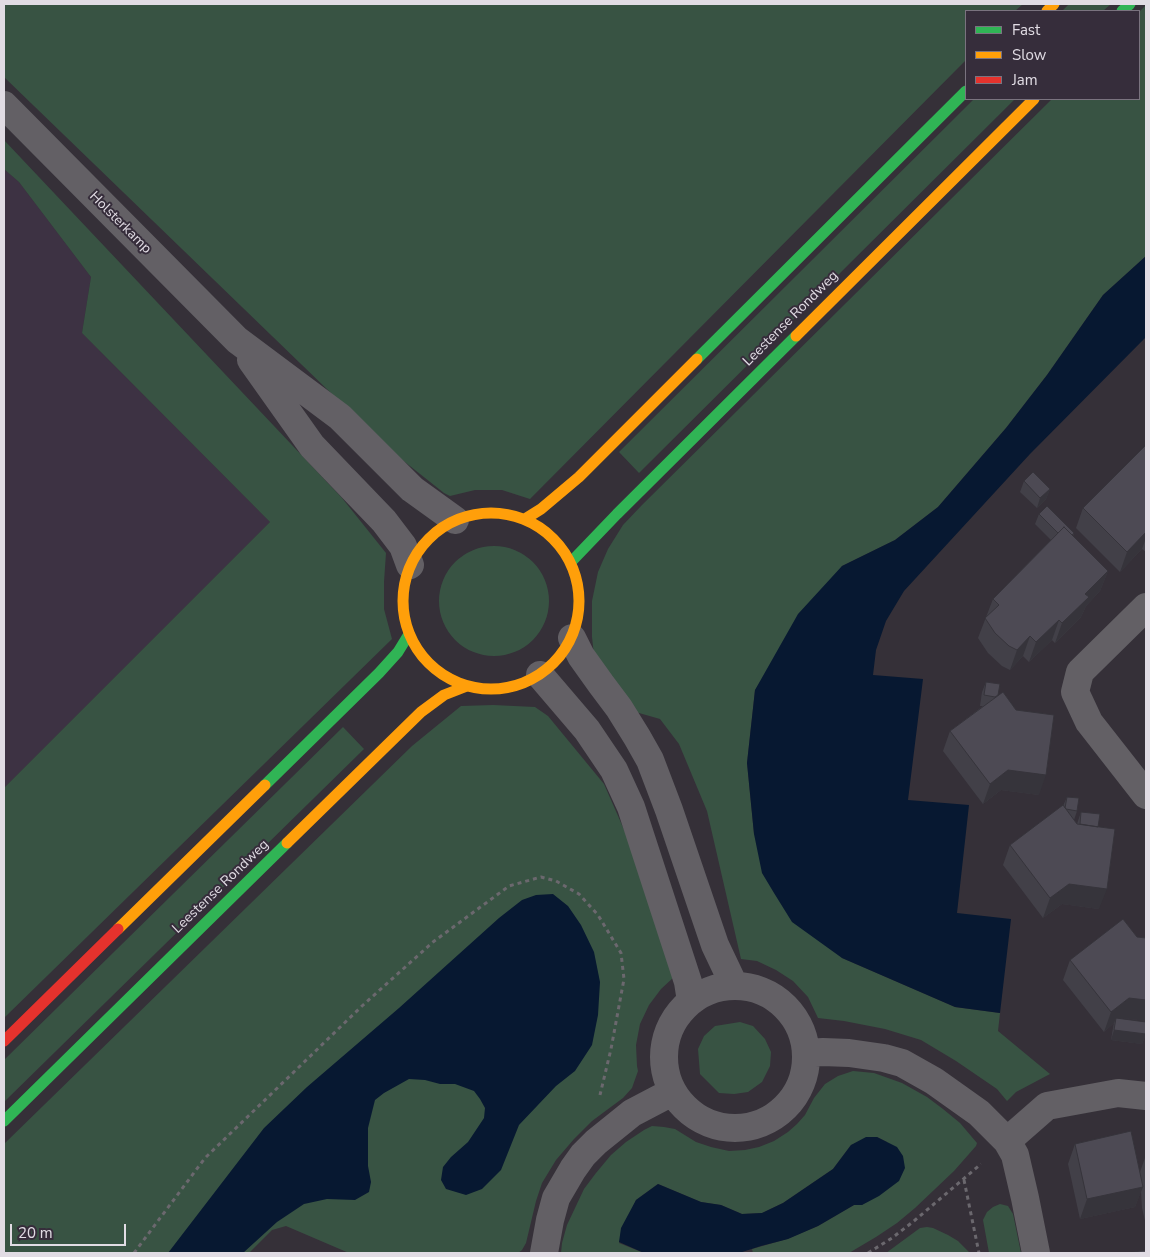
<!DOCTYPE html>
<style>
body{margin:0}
#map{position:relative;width:1150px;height:1257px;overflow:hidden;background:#353038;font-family:"Nunito Sans",sans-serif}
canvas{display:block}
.frame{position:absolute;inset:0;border:5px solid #e1dce4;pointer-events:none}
.legend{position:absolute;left:965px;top:10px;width:175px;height:90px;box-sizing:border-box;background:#362d3b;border:1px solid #7a737f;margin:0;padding:6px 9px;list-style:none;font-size:15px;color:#e1dce4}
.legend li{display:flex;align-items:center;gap:10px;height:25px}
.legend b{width:25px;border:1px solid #7a737f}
.scale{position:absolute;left:10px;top:1224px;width:116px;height:22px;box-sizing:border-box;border:2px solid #e1dce4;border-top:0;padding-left:6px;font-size:15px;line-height:18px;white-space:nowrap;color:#e1dce4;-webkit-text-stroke:4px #362d3b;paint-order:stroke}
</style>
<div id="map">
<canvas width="1150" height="1257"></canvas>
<div class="frame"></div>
<ul class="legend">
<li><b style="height:6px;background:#30b455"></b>Fast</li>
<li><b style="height:6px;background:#ff9f0a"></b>Slow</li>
<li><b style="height:6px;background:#e5322d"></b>Jam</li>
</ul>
<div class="scale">20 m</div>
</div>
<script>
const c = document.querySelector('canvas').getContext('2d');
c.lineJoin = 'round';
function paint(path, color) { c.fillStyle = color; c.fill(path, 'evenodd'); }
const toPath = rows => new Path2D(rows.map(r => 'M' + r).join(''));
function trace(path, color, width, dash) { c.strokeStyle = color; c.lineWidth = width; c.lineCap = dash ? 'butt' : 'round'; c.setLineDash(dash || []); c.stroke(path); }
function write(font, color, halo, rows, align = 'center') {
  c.font = font + ' "Nunito Sans",sans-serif'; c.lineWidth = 4; c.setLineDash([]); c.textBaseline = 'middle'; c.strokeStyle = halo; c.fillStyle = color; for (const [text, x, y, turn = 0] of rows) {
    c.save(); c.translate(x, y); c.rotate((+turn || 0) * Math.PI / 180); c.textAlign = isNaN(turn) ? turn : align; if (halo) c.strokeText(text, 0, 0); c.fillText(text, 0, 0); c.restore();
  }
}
paint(toPath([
 [4,169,19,182,91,277,82,333,270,522,4,788]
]), '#3d3243');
paint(toPath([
 [4,4,1023,4,1015,11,966,11,966,60,530,499,502,490,475,490,450,496,444,493,391,451,4,77],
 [1069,4,1111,4,1103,11,1062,11],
 [1146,5,1146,256,1103,295,1047,375,1006,428,938,507,895,540,842,566,755,690,747,763,754,834,842,958,955,1007,1000,1013,998,1031,1050,1074,1016,1092,1007,1101,997,1089,956,1061,921,1040,885,1029,844,1021,818,1018,808,997,793,981,776,970,757,961,741,959,707,811,679,744,660,719,632,711,594,655,592,637,592,601,598,572,608,549,623,525,642,505,1052,99,1139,99,1139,12],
 [974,99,1015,99,639,473,619,452],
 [4,140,342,498,386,553,384,582,384,609,392,639,4,1018,4,788,270,522,82,333,91,277,19,182,4,169],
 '439 601a55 55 0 1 1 110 0a55 55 0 1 1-110 0Z',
 [493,705,535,707,548,716,604,784,640,866,674,977,661,989,649,1005,640,1024,636,1045,637,1066,638,1071,632,1088,623,1098,592,1121,574,1139,556,1160,542,1183,536,1201,526,1243,522,1250,518,1253,349,1253,286,1226,272,1230,249,1253,4,1253,4,1144,412,746,461,706],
 [343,727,364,749,4,1102,4,1060],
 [740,1022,753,1026,765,1039,771,1052,770,1066,762,1082,748,1092,734,1094,719,1093,700,1074,698,1049,704,1036,715,1026],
 [853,1071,874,1073,902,1083,927,1097,943,1109,960,1123,977,1143,976,1146,954,1171,915,1208,897,1223,876,1237,849,1253,753,1253,752,1249,787,1239,818,1226,854,1205,862,1205,887,1142,877,1137,851,1145,833,1169,783,1203,762,1213,742,1214,721,1205,701,1202,658,1184,636,1200,619,1243,644,1253,561,1253,562,1243,567,1225,584,1189,596,1173,611,1155,626,1142,644,1130,652,1126,664,1127,675,1129,696,1142,711,1147,729,1151,745,1150,759,1147,774,1141,788,1132,797,1124,805,1115,814,1098,825,1084,838,1076],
 [1000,1204,1008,1206,1013,1214,1021,1253,989,1253,983,1220,987,1212,993,1207],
 [927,1227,933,1228,948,1235,958,1241,970,1253,886,1253,920,1228]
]), '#385343');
paint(toPath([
 [1146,256,1146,337,1030,454,904,591,886,621,876,650,873,675,923,679,908,800,969,805,957,913,1011,919,1000,1013,955,1007,842,958,792,922,774,893,762,873,754,834,747,763,755,690,798,614,842,566,895,540,938,507,1006,428,1047,375,1103,295],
 [553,894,568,906,581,925,594,952,600,982,598,1015,592,1045,575,1071,556,1086,519,1125,501,1170,482,1189,466,1195,446,1189,441,1180,443,1167,451,1157,468,1142,484,1118,485,1108,480,1099,474,1091,455,1084,440,1084,425,1080,409,1079,384,1093,375,1100,368,1128,368,1166,371,1182,369,1192,355,1200,327,1199,304,1204,277,1222,243,1253,168,1253,264,1128,307,1087,399,1008,499,918,522,900,536,895],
 [866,1137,877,1137,897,1147,903,1156,905,1168,899,1181,879,1196,862,1205,854,1205,818,1226,788,1239,761,1246,739,1253,644,1253,619,1242,621,1228,636,1200,658,1184,701,1202,721,1205,742,1214,762,1213,783,1203,833,1169,851,1145]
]), '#071831');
trace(toPath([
 [964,1180,979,1253],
 [134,1253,205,1158,362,1006,433,942,509,886,541,877,556,881,579,894,598,915,621,953,624,979,611,1049,600,1095],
 [868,1253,892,1238,914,1221,981,1164]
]), '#6b686e', 3, [4, 4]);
trace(toPath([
 [4,105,237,340,340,417,412,489,455,520],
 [251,360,312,446,384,521,403,546,410,565],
 [1146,607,1080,672,1075,692,1089,722,1146,795],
 [572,638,581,656,601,684,619,708,637,737,650,760,669,810,715,945,734,985],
 [540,675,587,730,614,770,631,807,688,982,691,1001],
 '664 1057a71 71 0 1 1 142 0a71 71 0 1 1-142 0Z',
 [807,1053,823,1052,849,1053,884,1058,902,1063,934,1081,979,1113,1007,1141,1015,1155,1025,1198,1036,1253],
 [1007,1141,1047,1106,1118,1093,1146,1096],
 [544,1253,550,1220,556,1198,573,1169,583,1155,596,1142,632,1113,672,1092]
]), '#636065', 28);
trace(toPath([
 [1122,11,1130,4],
 [697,359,966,91],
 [571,562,617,514,796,336],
 [265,785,379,673,398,652,409,634],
 [4,1121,287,843]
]), '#30b455', 11);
trace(toPath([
 [1047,11,1054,4],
 [796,336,1034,99],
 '403 601a88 88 0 1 1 176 0a88 88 0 1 1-176 0Z',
 [525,519,541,509,579,477,697,359],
 [287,843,421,712,444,695,467,686],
 [118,929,265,785]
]), '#ff9f0a', 11);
trace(toPath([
 [4,1041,118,929]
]), '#e5322d', 11);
paint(toPath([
 [1146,445,1146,552,1142,549,1120,572,1076,528,1083,508],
 [1024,481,1050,489,1046,499,1037,508,1020,492],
 [1039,514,1074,533,1073,536,1108,571,1100,591,1086,606,1081,617,1055,643,1052,640,1029,662,1023,656,1010,670,1002,666,988,653,978,638,993,599,1051,540,1035,524],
 [986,682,998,695,1039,795,1001,790,983,804,943,751,950,731,983,706,980,706,982,692],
 [1067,797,1077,811,1074,820,1077,824,1081,812,1098,827,1099,909,1062,904,1043,918,1003,865,1010,845,1063,806],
 [1137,937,1146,938,1146,1021,1121,1018,1146,1034,1142,1044,1111,1040,1113,1028,1114,1023,1104,1032,1063,980,1070,960],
 [1075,1144,1140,1176,1140,1172,1146,1155,1146,1225,1142,1208,1141,1191,1135,1207,1080,1219,1068,1164]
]), '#424048');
paint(toPath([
 [1050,489,1046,499,1037,508,1040,498],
 [1146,532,1146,538,1142,549,1120,572,1127,552],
 [1108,571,1100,591,1086,606,1081,617,1055,643,1062,623,1085,594],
 [1059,620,1052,640,1029,662,1036,642],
 [1030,636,1023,656,1010,670,1017,650],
 [1008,770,1046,775,1039,795,1001,790,983,804,990,784],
 [1069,884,1107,889,1099,909,1062,904,1043,918,1050,898],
 [1129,998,1146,1000,1146,1021,1122,1018,1116,1022,1116,1018,1114,1023,1104,1032,1111,1012],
 [1114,1030,1146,1034,1142,1044,1111,1040],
 [1143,1187,1135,1207,1080,1219,1087,1199]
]), '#36343b');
const building = toPath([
 [1146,445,1146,532,1127,552,1083,508,1146,445],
 [1033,472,1050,489,1040,498,1024,481,1033,472],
 [1047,506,1074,533,1072,535,1064,527,1058,533,1039,514,1047,506],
 [1064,527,1108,571,1085,594,1089,597,1062,623,1059,620,1036,642,1030,636,1017,650,1009,646,995,633,985,618,999,605,993,599,1064,527],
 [986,682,1000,684,998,695,995,697,984,695,986,682],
 [1003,692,1016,710,1054,715,1046,775,1008,770,990,784,950,731,1003,692],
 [1067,797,1079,798,1077,811,1066,809,1065,808,1067,797],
 [1063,805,1077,824,1115,829,1107,889,1069,884,1050,898,1010,845,1063,805],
 [1081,812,1100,814,1098,827,1080,824,1081,812],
 [1123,919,1137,937,1146,938,1146,1000,1129,998,1111,1012,1070,960,1123,919],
 [1116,1018,1146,1022,1146,1034,1114,1030,1116,1018],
 [1131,1131,1143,1187,1087,1199,1075,1144,1131,1131],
 [1146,1250,1146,1253,1128,1253,1146,1250]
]);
paint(building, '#4d4a54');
trace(building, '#36343b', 1);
write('14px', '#e1dce4', '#362d3b', [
 ["Holsterkamp",120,223,45],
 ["Leestense Rondweg",791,319,-45],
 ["Leestense Rondweg",221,887,-44]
]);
</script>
